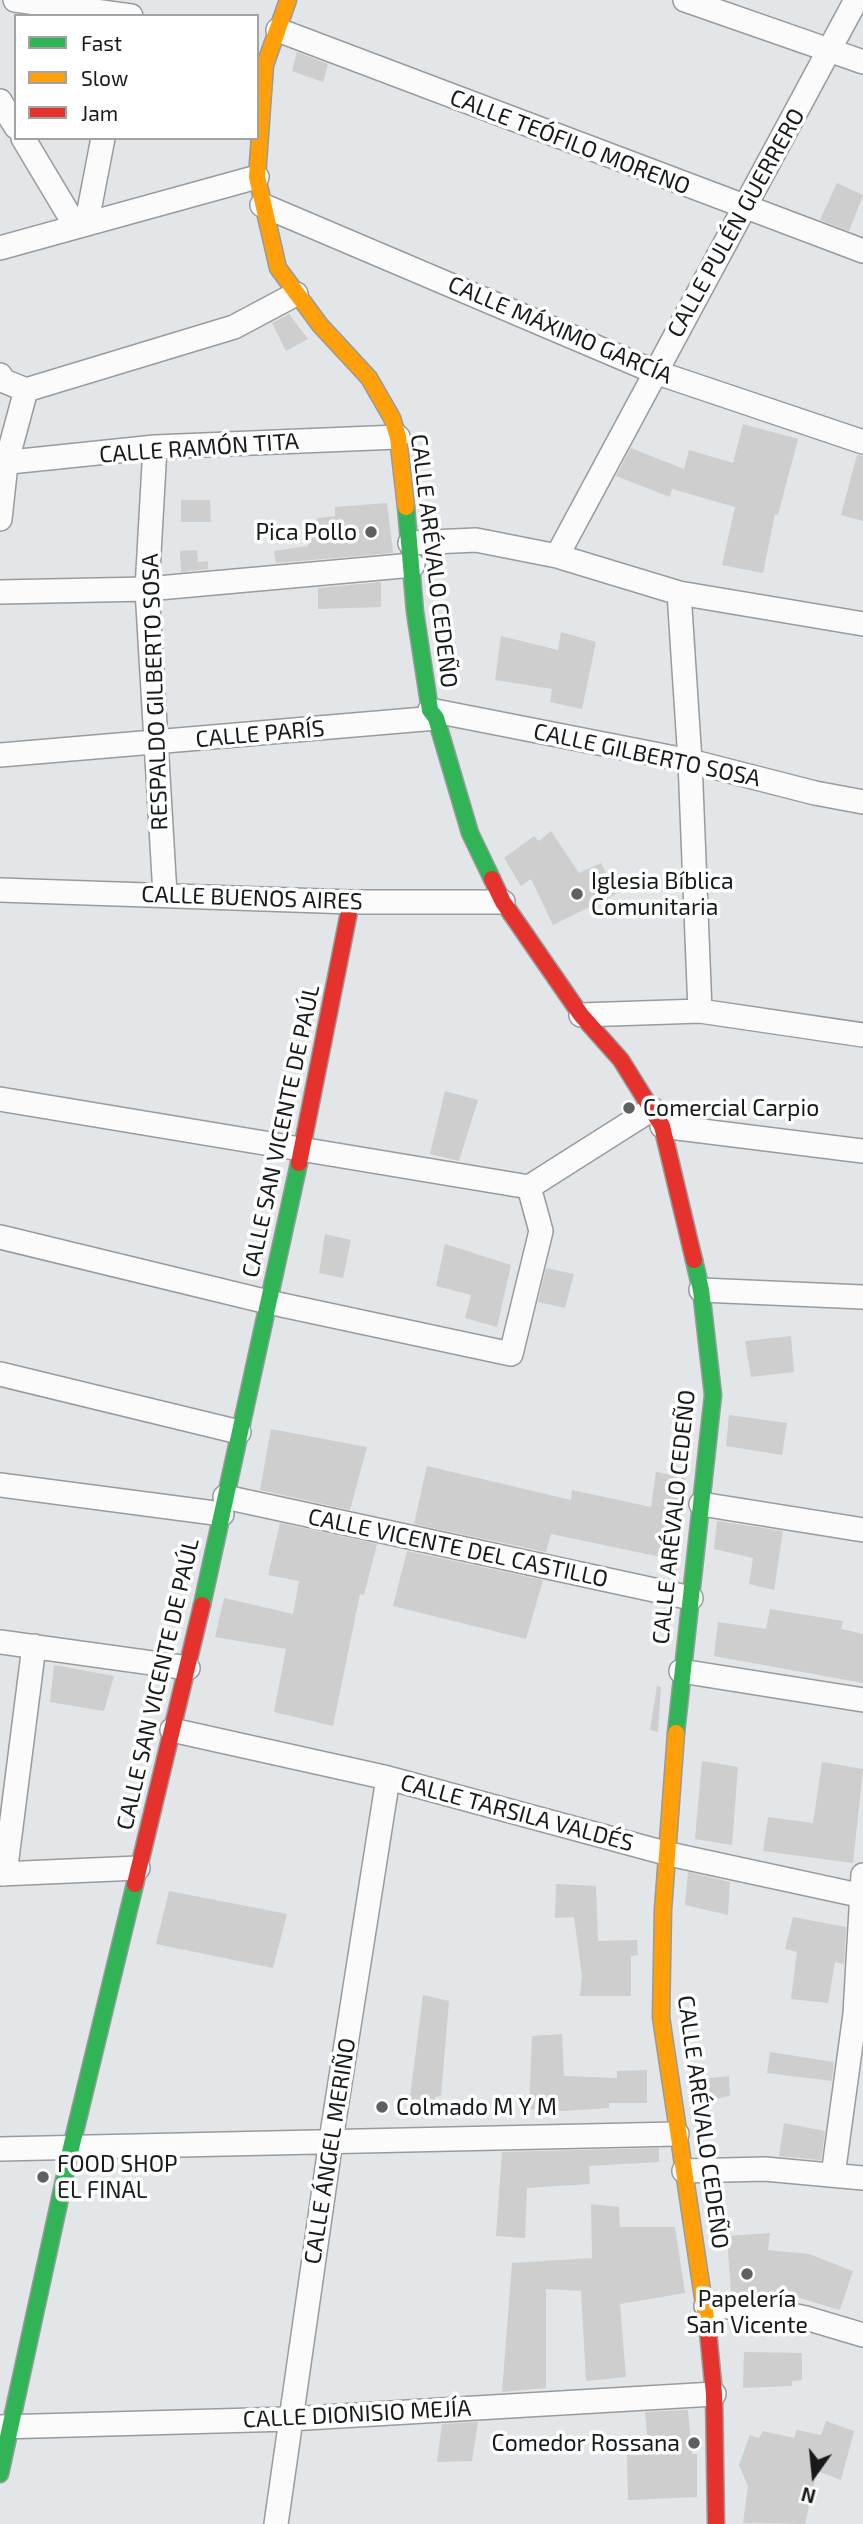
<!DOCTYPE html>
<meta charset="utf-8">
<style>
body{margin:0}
#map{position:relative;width:863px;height:2524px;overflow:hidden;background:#e2e6e8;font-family:"Exo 2",sans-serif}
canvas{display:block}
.legend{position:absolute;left:14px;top:14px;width:245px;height:126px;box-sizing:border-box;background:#fff;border:2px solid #a2a3a4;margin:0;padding:9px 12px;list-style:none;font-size:21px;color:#171a1b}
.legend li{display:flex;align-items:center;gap:14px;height:35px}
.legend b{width:35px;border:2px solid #a2a3a4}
.north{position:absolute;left:779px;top:2440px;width:70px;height:70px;-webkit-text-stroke:5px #fff;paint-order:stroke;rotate:195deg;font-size:19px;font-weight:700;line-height:28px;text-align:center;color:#171a1b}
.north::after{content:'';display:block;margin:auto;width:24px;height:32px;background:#171a1b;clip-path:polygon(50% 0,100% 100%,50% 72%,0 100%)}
</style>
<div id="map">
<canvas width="863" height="2524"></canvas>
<ul class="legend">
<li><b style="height:9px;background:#30b455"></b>Fast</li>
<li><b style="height:9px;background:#ff9f0a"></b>Slow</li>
<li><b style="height:9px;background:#e5322d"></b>Jam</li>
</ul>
<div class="north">N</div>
</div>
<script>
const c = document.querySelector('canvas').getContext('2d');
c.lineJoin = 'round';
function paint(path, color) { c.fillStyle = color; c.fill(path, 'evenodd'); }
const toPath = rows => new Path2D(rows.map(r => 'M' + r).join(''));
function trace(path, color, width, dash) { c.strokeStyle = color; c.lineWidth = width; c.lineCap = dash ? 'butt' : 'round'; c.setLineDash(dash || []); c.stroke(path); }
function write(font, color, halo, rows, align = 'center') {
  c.font = font + ' "Exo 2",sans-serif'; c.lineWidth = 7; c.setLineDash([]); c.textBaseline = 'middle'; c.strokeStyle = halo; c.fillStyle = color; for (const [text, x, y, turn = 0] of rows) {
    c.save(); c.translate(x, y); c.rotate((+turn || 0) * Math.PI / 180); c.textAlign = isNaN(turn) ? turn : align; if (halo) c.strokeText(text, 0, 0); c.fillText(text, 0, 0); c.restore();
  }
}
paint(toPath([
 [297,52,328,64,323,82,292,71],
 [837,183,863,195,849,231,820,220],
 [289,314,308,339,286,351,272,323],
 [743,424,798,439,778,515,775,514,763,573,722,565,735,507,672,489,670,497,616,476,631,448,684,469,689,450,733,463],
 [857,455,863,456,863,521,841,515],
 [181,500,210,500,211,522,181,522],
 [387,503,393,553,276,563,274,551,308,546,307,530,318,529,317,518,335,516,335,507],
 [197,550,198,562,208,561,208,569,181,572,180,551],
 [381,582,381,607,318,609,318,588],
 [561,632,596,642,582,709,550,702,552,689,495,680,501,636,558,650],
 [551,831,579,873,601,863,616,894,553,925,531,879,521,886,504,858,534,836,539,841],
 [445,1091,478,1100,459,1161,430,1154],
 [325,1234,351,1240,343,1278,319,1273],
 [445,1244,511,1265,497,1327,465,1318,471,1295,436,1286],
 [546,1268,574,1274,565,1308,538,1302],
 [791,1336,794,1372,751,1377,745,1341],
 [729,1415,787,1423,782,1455,726,1446],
 [271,1429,367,1447,350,1510,260,1490],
 [427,1466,571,1500,572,1490,651,1507,656,1472,685,1478,675,1560,551,1534,546,1552,414,1524],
 [717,1521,783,1531,774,1590,749,1584,753,1558,714,1549],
 [280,1523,377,1544,364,1595,360,1594,333,1726,274,1712,286,1649,215,1637,224,1598,293,1614,299,1581,268,1575],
 [407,1551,543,1580,526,1639,393,1606],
 [770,1609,843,1621,841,1629,863,1634,863,1683,714,1656,718,1622,766,1629],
 [54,1665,114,1676,104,1711,50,1702],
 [657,1686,661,1687,658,1732,650,1730],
 [702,1761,738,1767,732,1845,695,1839],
 [822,1762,863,1769,853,1863,763,1851,768,1817,813,1823],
 [688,1872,730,1882,728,1915,685,1905],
 [556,1884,596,1886,598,1941,637,1940,638,1955,631,1956,631,1996,580,1996,582,1976,574,1917,555,1918],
 [169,1891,287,1914,273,1968,156,1944],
 [793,1917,846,1927,844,1964,835,1962,828,2003,791,1999,797,1952,785,1949],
 [423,1995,449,2001,441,2096,435,2097,435,2110,409,2105],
 [562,2034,564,2076,617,2078,617,2071,647,2070,647,2103,609,2103,609,2108,563,2111,529,2109,532,2036],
 [770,2052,834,2062,832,2081,767,2073],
 [729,2076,730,2096,693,2103,689,2080],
 [784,2123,825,2131,821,2160,779,2156],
 [659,2148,659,2162,589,2166,590,2184,527,2188,525,2238,496,2236,502,2152],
 [591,2204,619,2207,620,2227,675,2227,685,2293,620,2304,626,2377,586,2381,581,2291,546,2289,546,2388,502,2392,512,2263,592,2258],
 [770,2233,768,2250,809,2254,853,2271,840,2310,790,2295,789,2300,731,2293,727,2236],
 [744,2352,802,2353,802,2380,792,2381,792,2386,743,2388],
 [688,2410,692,2454,697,2454,697,2497,628,2500,627,2455,649,2455,645,2412],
 [826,2421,854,2431,841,2480,817,2471,805,2524,743,2523,748,2486,739,2465,750,2435,759,2438,763,2431,794,2438,797,2430,821,2435],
 [478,2422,472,2461,437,2462,442,2424]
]), '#cdcecd');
const street = toPath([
 [15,0,131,16],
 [685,0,863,62],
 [278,30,863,251],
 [0,101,16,127],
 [23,138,75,225],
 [262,205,655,372,863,442],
 [87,221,103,138],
 [0,248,257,177],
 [0,375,4,381,26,390,234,327,296,294],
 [155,447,147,589,165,895],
 [0,463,155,447,398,437],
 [0,519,6,464,26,390],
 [410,543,476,540,557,556,679,593,863,624],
 [557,556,856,0],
 [0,592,147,589,413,565],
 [679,593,690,761,700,1011],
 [430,710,690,761,815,793,863,802],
 [0,755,436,718],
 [0,890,351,902,503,902],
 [581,1015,700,1011,863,1035],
 [0,1099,529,1187,652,1109],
 [662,1126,863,1151],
 [0,1237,268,1302,511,1354,541,1231,529,1187],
 [701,1290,863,1297],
 [0,1374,239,1432],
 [0,1485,222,1514],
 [225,1497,691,1598],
 [701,1504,863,1530],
 [0,1642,188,1668],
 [681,1671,863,1700],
 [172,1730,388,1778,669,1854,863,1896],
 [0,1874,138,1868],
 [5,1874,34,1646],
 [0,2149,677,2134],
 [684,2171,765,2169,863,2178],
 [833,2175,855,2014,863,1875],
 [706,2306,757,2308,806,2318,863,2335],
 [0,2427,289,2419,714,2394],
 [276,2524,331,2140,388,1778]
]);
const fast = toPath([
 [406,507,415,612,430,710,436,718,470,833,492,879],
 [202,1605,299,1163],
 [676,1733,713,1395,701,1290,694,1260],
 [0,2474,71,2148,135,1884]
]);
const slow = toPath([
 [288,0,265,65,257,177,278,268,320,325,369,378,392,418,398,437,406,507],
 [676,1733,663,1910,661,2017,708,2331]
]);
const jam = toPath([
 [492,879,503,902,581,1015,621,1060,662,1126,694,1260],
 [299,1163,351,902],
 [135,1884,202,1605],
 [708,2331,714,2394,716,2524]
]);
trace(street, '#989b9d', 26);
trace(fast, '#989b9d', 19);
trace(slow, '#989b9d', 19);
trace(jam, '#989b9d', 19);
trace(street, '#fbfbfc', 23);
trace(fast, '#30b455', 16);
trace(slow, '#ff9f0a', 16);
trace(jam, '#e5322d', 16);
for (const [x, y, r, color] of [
 [371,532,7,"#5e6163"],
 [577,894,7,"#5e6163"],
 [629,1108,7,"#5e6163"],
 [382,2107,7,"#5e6163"],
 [43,2177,7,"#5e6163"],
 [747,2274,7,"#5e6163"],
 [694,2443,7,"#5e6163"]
]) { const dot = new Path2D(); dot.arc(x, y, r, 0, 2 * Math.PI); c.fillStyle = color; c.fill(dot); trace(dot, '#fff', 2.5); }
write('23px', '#171a1b', '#fff', [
 ["CALLE TEÓFILO MORENO",570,142,21],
 ["CALLE PULÉN GUERRERO",736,223,-61],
 ["CALLE MÁXIMO GARCÍA",560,330,23],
 ["CALLE RAMÓN TITA",199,448,-4],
 ["CALLE ARÉVALO CEDEÑO",434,561,83],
 ["RESPALDO GILBERTO SOSA",155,692,-92],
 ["CALLE PARÍS",260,734,-5],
 ["CALLE GILBERTO SOSA",647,755,12],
 ["CALLE BUENOS AIRES",252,898,2],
 ["CALLE SAN VICENTE DE PAÚL",281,1131,-78],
 ["CALLE ARÉVALO CEDEÑO",674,1517,-84],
 ["CALLE VICENTE DEL CASTILLO",458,1548,12],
 ["CALLE SAN VICENTE DE PAÚL",158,1684,-77],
 ["CALLE TARSILA VALDÉS",517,1813,15],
 ["CALLE ARÉVALO CEDEÑO",703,2122,82],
 ["CALLE ÁNGEL MERIÑO",330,2151,-81],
 ["CALLE DIONISIO MEJÍA",357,2414,-3]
]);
write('23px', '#171a1b', '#fff', [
 ["Pica Pollo",357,532,"right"],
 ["Iglesia Bíblica",591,881],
 ["Comunitaria",591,907],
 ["Comercial Carpio",643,1108],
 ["Colmado M Y M",396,2107],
 ["FOOD SHOP",57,2164],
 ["EL FINAL",57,2190],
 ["Papelería",747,2299,"center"],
 ["San Vicente",747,2325,"center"],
 ["Comedor Rossana",680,2443,"right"]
], 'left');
</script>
